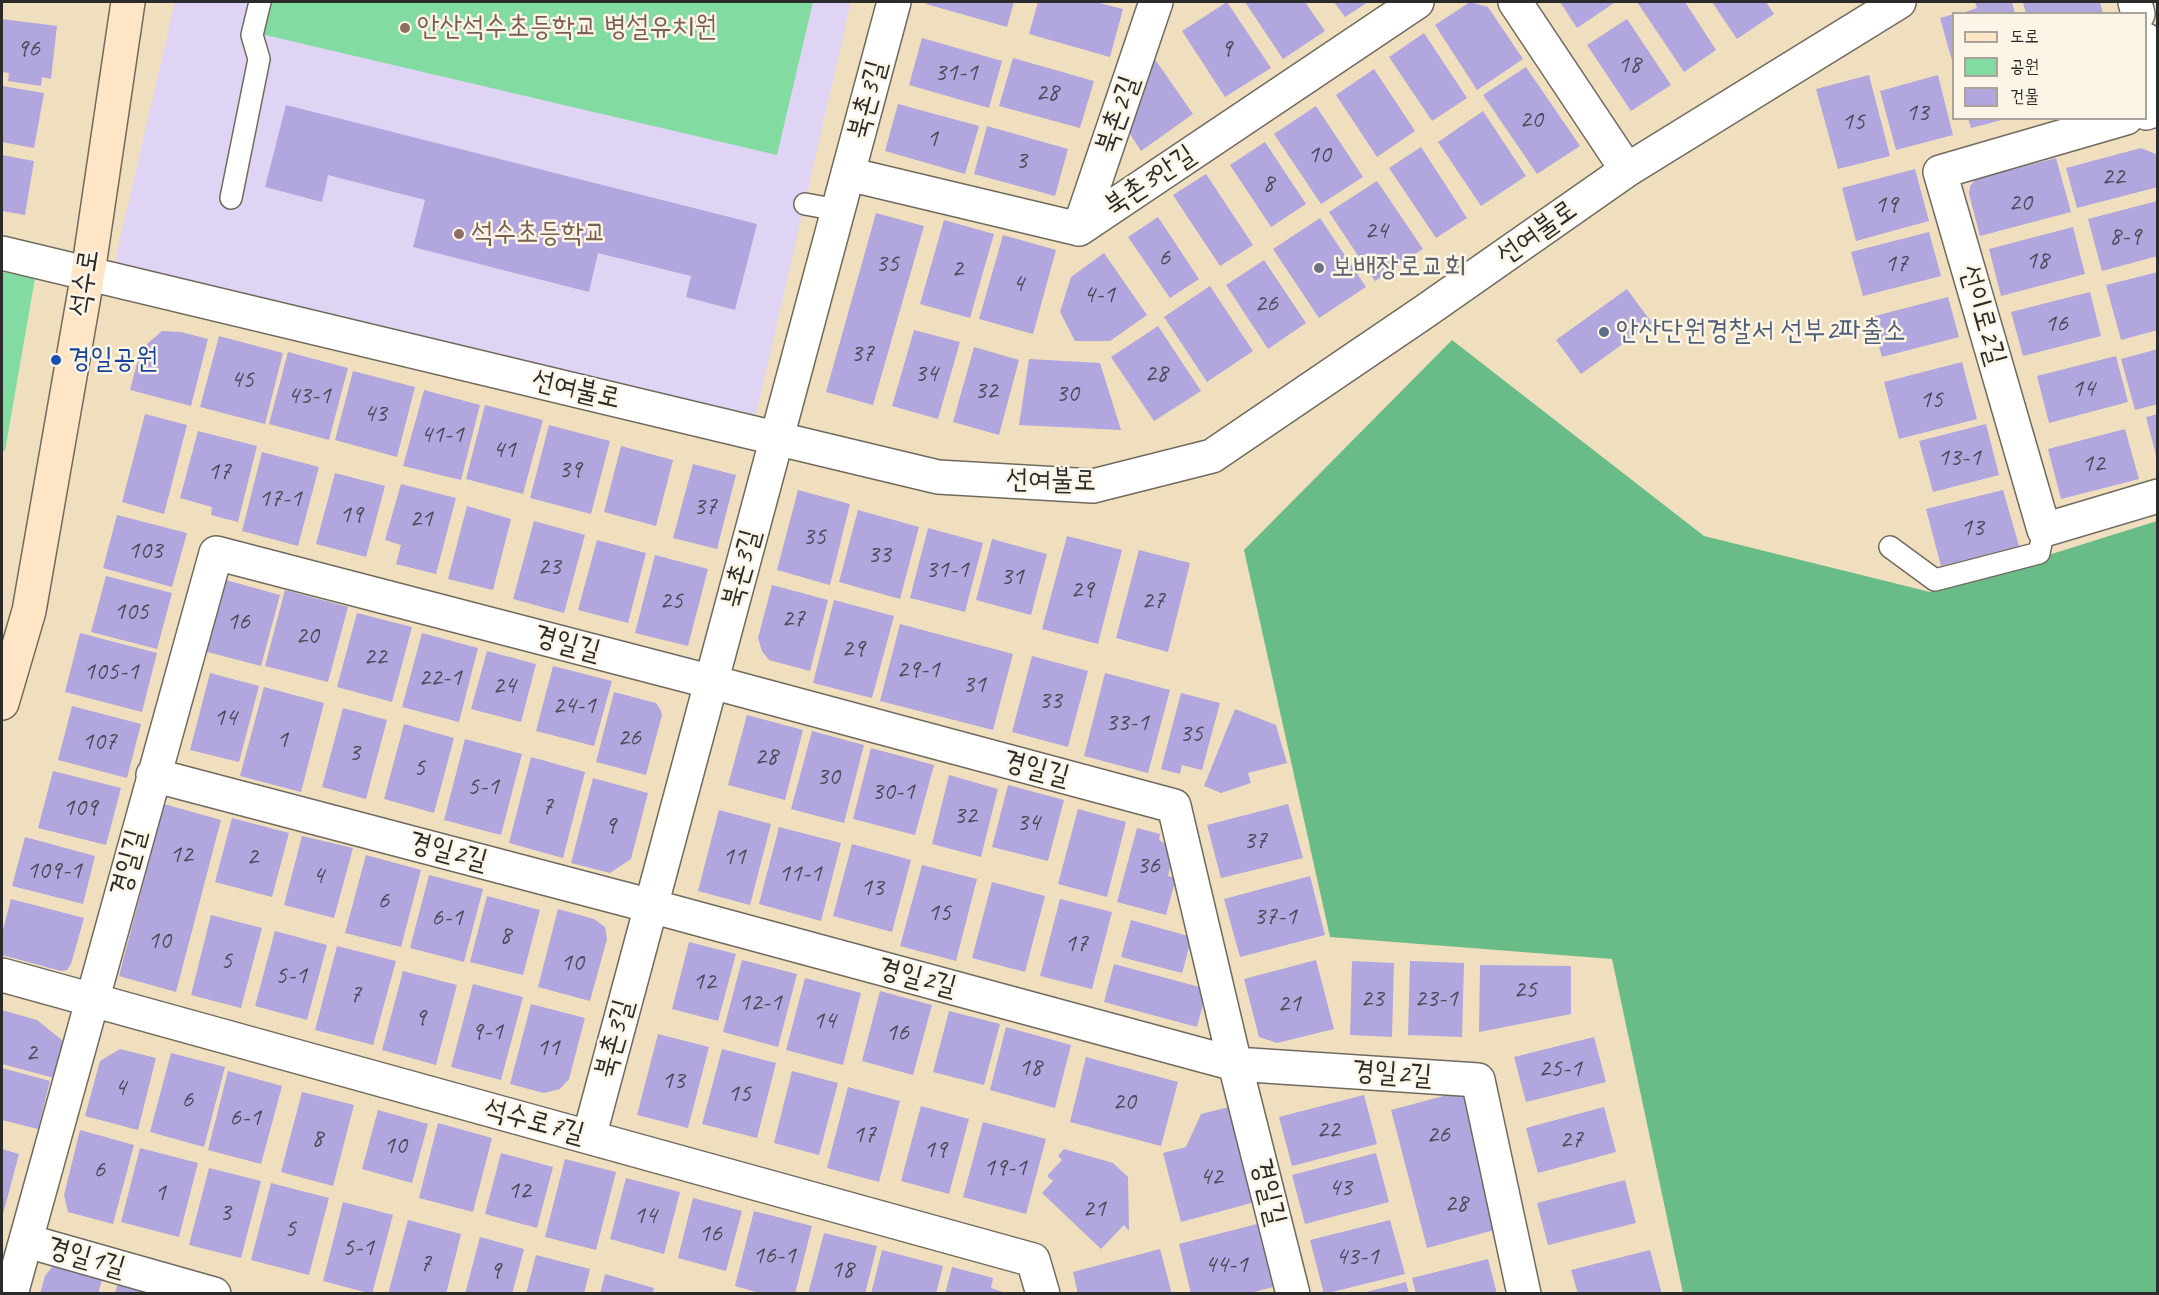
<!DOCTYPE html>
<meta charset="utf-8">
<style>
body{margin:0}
#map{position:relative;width:2159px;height:1295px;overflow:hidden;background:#f0dfbe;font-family:Caveat,"Poor Story",sans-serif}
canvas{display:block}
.frame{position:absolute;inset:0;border:3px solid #2b2b2b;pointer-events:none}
.legend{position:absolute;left:1952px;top:12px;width:195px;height:108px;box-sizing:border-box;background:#fcf5e5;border:2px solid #a8a49b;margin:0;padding:8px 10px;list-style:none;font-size:18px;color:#2b2b2b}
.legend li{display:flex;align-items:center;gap:12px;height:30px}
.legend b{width:30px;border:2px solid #a8a49b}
</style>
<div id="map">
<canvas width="2159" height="1295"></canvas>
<div class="frame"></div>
<ul class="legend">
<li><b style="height:8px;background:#fde5c5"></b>도로</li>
<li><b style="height:16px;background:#82dca2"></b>공원</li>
<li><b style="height:16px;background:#b1a6de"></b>건물</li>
</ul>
</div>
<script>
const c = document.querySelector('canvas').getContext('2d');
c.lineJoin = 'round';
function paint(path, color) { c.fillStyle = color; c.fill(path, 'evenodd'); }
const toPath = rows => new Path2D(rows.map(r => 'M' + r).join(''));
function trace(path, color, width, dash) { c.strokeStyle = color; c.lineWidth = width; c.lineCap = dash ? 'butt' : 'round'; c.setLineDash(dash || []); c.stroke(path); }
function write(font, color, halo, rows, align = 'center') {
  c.font = font + ' Caveat,"Poor Story",sans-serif'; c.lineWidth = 5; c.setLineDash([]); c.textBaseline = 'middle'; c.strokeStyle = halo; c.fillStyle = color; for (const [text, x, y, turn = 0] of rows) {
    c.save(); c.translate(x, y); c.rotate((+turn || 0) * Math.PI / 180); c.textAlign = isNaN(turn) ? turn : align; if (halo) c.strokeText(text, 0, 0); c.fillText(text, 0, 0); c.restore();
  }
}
paint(toPath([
 [175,2,851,2,756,415,114,265]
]), '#e0d4f4');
paint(toPath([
 [268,2,813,2,777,155,261,34],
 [2,272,35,278,5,451,2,450]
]), '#82dca2');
paint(toPath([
 [1452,340,1704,536,1930,592,2157,521,2157,1293,1683,1293,1612,959,1330,937,1244,550]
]), '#69bc88');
paint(toPath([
 [927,2,1014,2,1007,27,926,4],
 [1038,2,1095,2,1123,9,1110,57,1029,34],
 [1227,2,1271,68,1225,97,1182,31],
 [1245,2,1305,2,1325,31,1283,59],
 [1334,2,1368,2,1345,17],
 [1470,2,1488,7,1523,59,1477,90,1435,25],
 [1560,2,1612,2,1614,3,1577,28],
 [1637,2,1685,2,1716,50,1684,72],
 [1712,2,1766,2,1774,14,1737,39],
 [1975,2,2012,2,2015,14,1959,14,1977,8],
 [2023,2,2100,2,2103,14,2026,14],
 [1954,14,1954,64,1953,64,1940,18],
 [2,19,57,26,51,79,42,77,41,86,8,81,9,73,2,72],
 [1627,19,1671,85,1631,111,1587,45],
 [1424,33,1467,98,1432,121,1389,57],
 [922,38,1002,61,989,108,909,85],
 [1150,52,1193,114,1141,151,1125,126],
 [1013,58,1094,81,1080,128,999,106],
 [1526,67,1580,146,1537,174,1483,95],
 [1374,69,1415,131,1377,157,1336,95],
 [1869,75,1890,156,1838,169,1816,89],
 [1938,75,1953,135,1896,150,1880,91],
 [2,86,44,93,34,148,2,142],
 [898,104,979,126,965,174,885,151],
 [286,105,757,224,735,310,686,297,691,276,598,253,589,292,413,247,425,200,328,175,322,202,265,187],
 [1316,106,1363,177,1321,204,1274,134],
 [1483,111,1526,176,1481,206,1438,142],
 [1968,118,2006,118,2006,119,1971,128],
 [987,126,1068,149,1055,196,974,174],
 [1265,142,1306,204,1271,227,1230,165],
 [1421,147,1467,218,1436,238,1389,168],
 [2141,148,2158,155,2158,187,2077,208,2066,168],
 [2,155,34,161,25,215,2,211],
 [2056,158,2071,212,1980,236,1969,194,1970,186,1976,179],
 [1915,169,1929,221,1856,241,1842,188],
 [1206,174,1253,245,1220,266,1173,195],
 [1377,181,1423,249,1375,281,1329,212],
 [2157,201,2158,256,2102,271,2088,219],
 [876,213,924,226,873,405,826,392],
 [1158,217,1199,279,1170,298,1128,237],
 [1320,218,1366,287,1319,318,1273,249],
 [944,220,994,234,970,318,920,304],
 [2073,227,2085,274,2001,296,1989,249],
 [1929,232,1941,276,1863,296,1851,252],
 [1003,235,1056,250,1033,334,979,319],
 [1104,253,1147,315,1110,341,1075,341,1060,312,1071,277],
 [1264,260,1306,323,1268,349,1226,285],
 [2158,272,2158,330,2121,340,2106,285],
 [1210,286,1253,351,1207,382,1164,317],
 [1627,289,1652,323,1581,374,1556,340],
 [2090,292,2101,336,2023,356,2011,312],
 [1948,297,1959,337,1882,357,1871,317],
 [1158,326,1201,391,1154,421,1111,357],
 [914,330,960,342,938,419,892,406],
 [162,331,181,332,208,339,191,406,130,390,139,356,147,344],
 [219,336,283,353,265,424,200,407],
 [974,347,1019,360,999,435,953,422],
 [2158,349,2158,404,2135,410,2121,359],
 [288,352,348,368,329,440,269,424],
 [2116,356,2128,402,2049,423,2037,376],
 [1029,359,1100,363,1121,430,1019,425],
 [1962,362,1977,419,1899,439,1884,382],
 [353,371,415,387,397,457,335,440],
 [424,390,480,405,461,480,403,466],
 [485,405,543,420,523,494,466,479],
 [145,414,187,425,164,514,122,502],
 [2158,414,2158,458,2157,459,2146,417],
 [1986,424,1999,475,1933,492,1919,441],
 [549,425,610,441,591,514,530,498],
 [2125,429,2139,479,2061,499,2048,449],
 [198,431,257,446,238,522,211,515,212,507,180,498],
 [621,446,673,460,656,526,604,512],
 [262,452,319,467,298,546,242,531],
 [693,464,736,475,717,549,673,538],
 [335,473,385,486,366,557,316,544],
 [401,484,456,498,436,574,396,564,401,545,385,540],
 [798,490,850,504,830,585,777,570],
 [2003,490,2019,546,1941,566,1926,509],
 [467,506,511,519,493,590,448,579],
 [858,510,919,527,900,599,839,582],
 [117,515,187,533,172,587,103,568],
 [534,521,585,535,564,613,513,599],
 [928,528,983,543,965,612,910,598],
 [1067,536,1122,550,1098,644,1042,629],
 [992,539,1047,554,1031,615,976,600],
 [597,540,646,553,628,623,578,610],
 [1139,550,1190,563,1168,652,1116,638],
 [655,555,708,569,688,646,635,633],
 [106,576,172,593,157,649,91,632],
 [215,577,280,595,261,666,196,649],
 [772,585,828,600,810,671,769,660,762,651,758,638],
 [285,590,348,607,328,682,265,666],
 [834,600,894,616,872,698,813,683],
 [357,613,412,627,392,702,337,687],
 [900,624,1013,654,993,730,880,701],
 [80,633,157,653,142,712,65,692],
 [422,633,478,648,459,722,402,707],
 [487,651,536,664,521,722,471,709],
 [1032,656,1088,671,1068,747,1012,732],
 [553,666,612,681,594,746,536,731],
 [210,673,259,686,239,762,190,750],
 [1105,673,1170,690,1148,773,1084,756],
 [264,687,324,703,301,792,240,776],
 [614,692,656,703,660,709,662,715,646,775,596,762],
 [1181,693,1220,703,1202,770,1182,765,1180,774,1161,769],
 [72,706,141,724,127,778,58,760],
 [343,708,387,720,366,799,322,787],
 [1235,709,1276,725,1287,763,1248,773,1251,783,1221,793,1204,786],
 [747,715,803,730,785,800,728,785],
 [404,724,454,738,434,813,384,799],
 [812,731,864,745,844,823,791,809],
 [465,739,522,754,501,835,444,820],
 [871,748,934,765,915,835,853,819],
 [531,757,585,772,563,858,509,843],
 [53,771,121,788,106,845,38,828],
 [949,775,998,789,981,857,932,844],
 [593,778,648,793,631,859,610,873,571,863],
 [1008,785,1064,800,1048,861,992,847],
 [164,804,221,820,176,992,119,976],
 [1288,804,1303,858,1221,878,1207,825],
 [1078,809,1126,822,1107,897,1058,884],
 [719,810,771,824,750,905,698,891],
 [232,818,289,833,272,897,215,882],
 [779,827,841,843,821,921,759,904],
 [1137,828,1160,834,1159,840,1169,846,1172,857,1168,876,1176,878,1166,915,1117,902],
 [302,836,353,848,334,918,284,905],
 [25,837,95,856,83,904,12,886],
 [852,844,911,860,892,932,833,916],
 [366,855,421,870,401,947,345,933],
 [922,865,977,879,956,961,900,946],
 [429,875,483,889,464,962,410,948],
 [1310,876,1325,935,1240,957,1224,899],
 [992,882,1045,896,1025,972,972,958],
 [487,896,540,910,523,975,470,962],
 [11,899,84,918,71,964,67,970,61,971,2,955,2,934],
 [1060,899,1112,912,1092,989,1040,976],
 [558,909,594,919,605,927,607,939,590,1001,538,987],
 [211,915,262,928,241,1008,191,995],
 [1131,920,1192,937,1182,973,1121,957],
 [275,931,327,945,307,1020,255,1006],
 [689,942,736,954,718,1021,672,1009],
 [337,946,396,961,373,1045,315,1030],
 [742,960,797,974,778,1047,723,1032],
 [1316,960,1334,1029,1277,1043,1259,1037,1244,979],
 [1352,961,1394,963,1392,1037,1350,1035],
 [1410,961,1464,963,1462,1037,1408,1035],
 [1114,964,1207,989,1197,1027,1104,1002],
 [1480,965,1571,966,1571,1014,1479,1032],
 [403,971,457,985,436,1065,382,1050],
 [805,978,861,993,843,1065,786,1050],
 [473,984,523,997,501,1080,451,1067],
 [880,991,932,1005,913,1075,862,1061],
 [531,1004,585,1018,569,1079,560,1089,544,1093,510,1084],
 [2,1010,37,1020,63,1041,54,1078,2,1064],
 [949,1011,1000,1024,984,1085,933,1072],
 [1006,1027,1071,1045,1055,1108,990,1090],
 [658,1034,709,1047,688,1128,637,1115],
 [1594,1037,1606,1082,1526,1102,1514,1057],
 [120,1049,156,1058,138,1130,85,1116,100,1061],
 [722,1049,776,1063,757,1138,702,1124],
 [171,1053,225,1067,204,1147,150,1132],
 [1086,1057,1178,1082,1161,1146,1070,1122],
 [2,1068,50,1081,38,1129,2,1120],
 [228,1071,282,1086,261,1164,208,1150],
 [792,1071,838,1083,819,1155,774,1143],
 [848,1087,900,1101,879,1182,827,1168],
 [1466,1090,1502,1228,1427,1248,1391,1110],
 [302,1092,354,1105,333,1186,281,1172],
 [1364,1095,1377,1144,1292,1166,1279,1117],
 [921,1106,969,1119,949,1194,901,1181],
 [1233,1106,1259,1201,1181,1222,1163,1153,1186,1147,1201,1114],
 [1604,1107,1616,1152,1538,1173,1526,1128],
 [378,1110,428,1124,412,1183,362,1169],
 [983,1122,1046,1139,1026,1214,963,1197],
 [438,1123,492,1138,473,1212,419,1198],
 [80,1130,134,1145,113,1224,68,1212,64,1195],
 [140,1148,198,1163,179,1237,121,1222],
 [2,1149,19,1154,2,1218],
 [1064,1149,1113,1163,1128,1177,1129,1231,1124,1225,1101,1249,1042,1193,1053,1181,1047,1176,1062,1160,1058,1156],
 [501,1153,553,1167,537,1228,485,1214],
 [1376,1153,1389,1202,1305,1224,1292,1175],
 [565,1159,616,1172,596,1250,545,1237],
 [209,1168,261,1181,241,1258,189,1245],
 [626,1178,680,1192,664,1254,610,1239],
 [1625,1180,1636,1223,1548,1245,1537,1203],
 [271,1183,329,1198,309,1275,251,1260],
 [693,1198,742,1211,726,1271,678,1258],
 [343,1202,393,1215,372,1294,323,1281],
 [754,1211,812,1226,795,1294,763,1294,735,1286],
 [408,1220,461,1234,446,1294,388,1294],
 [1390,1220,1405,1274,1324,1294,1310,1240],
 [1257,1224,1273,1287,1246,1294,1191,1294,1179,1244],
 [824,1233,877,1246,865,1294,808,1294],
 [480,1237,524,1249,512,1294,465,1294],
 [1160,1249,1172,1294,1078,1294,1073,1272],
 [882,1250,943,1266,936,1294,871,1294],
 [1650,1250,1662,1294,1578,1294,1571,1270],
 [536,1255,590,1269,584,1294,526,1294],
 [1488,1259,1497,1294,1416,1294,1412,1278],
 [63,1265,103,1276,98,1294,40,1294,45,1276,52,1267],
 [952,1267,993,1278,991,1288,1009,1294,945,1294],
 [605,1274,654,1288,652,1294,600,1294],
 [119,1279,171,1294,115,1294],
 [1406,1282,1409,1294,1363,1294,1362,1293]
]), '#b1a6de');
const lane = toPath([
 [231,198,259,59,252,35,260,2],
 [805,204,838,210],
 [1890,547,1935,580,2039,553,2044,530]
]);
const street = toPath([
 [1515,2,1627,170],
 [2135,2,2138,14],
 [2146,40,2158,83],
 [2146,113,2158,109],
 [2126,118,1940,172,2044,530,2158,496],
 [848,174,1079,229,1417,2],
 [1079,229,1156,2],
 [2,253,938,477,1093,486,1212,456,1424,312,1627,170,1899,2],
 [153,775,651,906,1235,1064,1478,1080,1524,1294],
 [2,975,1033,1260,1043,1294],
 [589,1137,894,2],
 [27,1241,214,1294],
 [11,1294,216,553,712,682,1174,806,1235,1064,1293,1294]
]);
const secondary = toPath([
 [2,703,29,611,88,273,128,2]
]);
trace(lane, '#706a5e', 24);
trace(street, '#706a5e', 36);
trace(secondary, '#706a5e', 36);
trace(lane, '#fff', 21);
trace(street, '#fff', 33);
trace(secondary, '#fde5c5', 33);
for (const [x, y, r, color] of [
 [405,28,6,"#8d6e63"],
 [459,234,6,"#8d6e63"],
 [1319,268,6,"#6b7280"],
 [1604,332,6,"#5c6f8a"],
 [56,360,6,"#1a4fb4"]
]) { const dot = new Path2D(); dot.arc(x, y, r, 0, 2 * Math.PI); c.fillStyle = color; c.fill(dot); trace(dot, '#fcf5e5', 2); }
write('26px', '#4c4a58', null, [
 ["96",28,49],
 ["9",1226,49],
 ["18",1629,65],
 ["31-1",956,73],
 ["28",1047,93],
 ["13",1917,113],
 ["20",1531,120],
 ["15",1853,122],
 ["1",932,139],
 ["10",1319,155],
 ["3",1021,161],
 ["22",2113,177],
 ["8",1268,184],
 ["20",2020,203],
 ["19",1886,205],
 ["24",1376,231],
 ["8-9",2125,237],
 ["6",1164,258],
 ["18",2037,261],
 ["35",887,264],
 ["17",1896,264],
 ["2",957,269],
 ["4",1018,284],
 ["4-1",1099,295],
 ["26",1266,304],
 ["16",2056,324],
 ["37",862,354],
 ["34",926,374],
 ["28",1156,374],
 ["45",242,380],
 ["14",2083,389],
 ["32",986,391],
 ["30",1067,394],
 ["43-1",309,396],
 ["15",1931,400],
 ["43",375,414],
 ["41-1",442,435],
 ["41",504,450],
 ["13-1",1959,458],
 ["12",2093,464],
 ["39",570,470],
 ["17",219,472],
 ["17-1",280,499],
 ["37",705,507],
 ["19",351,515],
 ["21",421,519],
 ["13",1972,528],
 ["35",814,537],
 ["103",145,551],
 ["33",879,555],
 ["23",549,567],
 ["31-1",947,570],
 ["31",1012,577],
 ["29",1082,590],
 ["25",671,601],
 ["27",1153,601],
 ["105",131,612],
 ["27",793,619],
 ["16",238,622],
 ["20",307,636],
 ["29",853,649],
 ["22",375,657],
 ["29-1",918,670],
 ["105-1",111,672],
 ["22-1",440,678],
 ["31",974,685],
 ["24",504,686],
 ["33",1050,701],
 ["24-1",574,706],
 ["14",225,718],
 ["33-1",1127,723],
 ["35",1191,734],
 ["26",629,738],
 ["1",282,740],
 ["107",99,742],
 ["3",354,753],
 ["28",766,757],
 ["5",419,768],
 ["30",828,777],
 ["5-1",483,787],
 ["30-1",893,792],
 ["7",547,807],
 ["109",80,808],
 ["32",965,816],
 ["34",1028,823],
 ["9",610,826],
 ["37",1255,841],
 ["12",181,855],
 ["2",252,857],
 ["11",734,857],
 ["36",1148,866],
 ["109-1",54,871],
 ["11-1",800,874],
 ["4",318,876],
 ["13",872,888],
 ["6",383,901],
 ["15",939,913],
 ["37-1",1275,917],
 ["6-1",447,918],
 ["8",505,936],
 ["10",159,941],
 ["17",1076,944],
 ["5",226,961],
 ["10",572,963],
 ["5-1",291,976],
 ["12",704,982],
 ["25",1525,990],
 ["7",355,995],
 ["23",1372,999],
 ["23-1",1436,999],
 ["12-1",760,1003],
 ["21",1289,1004],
 ["9",420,1018],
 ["14",824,1021],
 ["9-1",487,1032],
 ["16",897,1033],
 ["11",548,1048],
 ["2",31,1053],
 ["18",1030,1068],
 ["25-1",1560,1069],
 ["13",673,1081],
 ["4",120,1088],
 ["15",739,1094],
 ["6",187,1100],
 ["20",1124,1102],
 ["6-1",245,1118],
 ["22",1328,1130],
 ["17",864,1135],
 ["26",1438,1135],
 ["8",317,1139],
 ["27",1571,1140],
 ["10",395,1146],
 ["19",935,1150],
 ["19-1",1005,1168],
 ["6",99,1170],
 ["42",1211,1177],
 ["43",1340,1188],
 ["12",519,1191],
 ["1",160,1193],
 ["28",1456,1204],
 ["21",1094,1209],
 ["3",225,1213],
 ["14",645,1216],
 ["5",290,1229],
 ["16",710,1234],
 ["5-1",358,1248],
 ["16-1",774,1256],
 ["43-1",1357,1257],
 ["7",425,1264],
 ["44-1",1226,1265],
 ["18",842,1270],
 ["9",495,1271]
]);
write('28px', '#785e54', '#fcf5e5', [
 ["안산석수초등학교 병설유치원",417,28],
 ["석수초등학교",471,234]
], 'left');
write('28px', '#2b2b2b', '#fcf5e5', [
 ["북촌3길",868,100,-75],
 ["북촌2길",1118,115,-71],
 ["북촌3안길",1150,181,-34],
 ["선여불로",1537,233,-35],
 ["석수로",85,283,-81],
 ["선이로2길",1982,315,74],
 ["선여불로",576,390,13],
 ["선여불로",1051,481,1],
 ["북촌3길",742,569,-75],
 ["경일길",567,644,15],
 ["경일길",1036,769,15],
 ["경일2길",448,852,15],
 ["경일길",129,863,-75],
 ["경일2길",917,978,15],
 ["북촌3길",615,1039,-75],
 ["경일2길",1392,1074,4],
 ["석수로7길",534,1122,15],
 ["경일길",1268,1192,76],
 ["경일1길",86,1258,16]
]);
write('28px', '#5b616d', '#fcf5e5', [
 ["보배장로교회",1331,268]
], 'left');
write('28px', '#4e5e75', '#fcf5e5', [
 ["안산단원경찰서 선부2파출소",1616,332]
], 'left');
write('28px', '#164399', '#fcf5e5', [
 ["경일공원",68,360]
], 'left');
</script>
